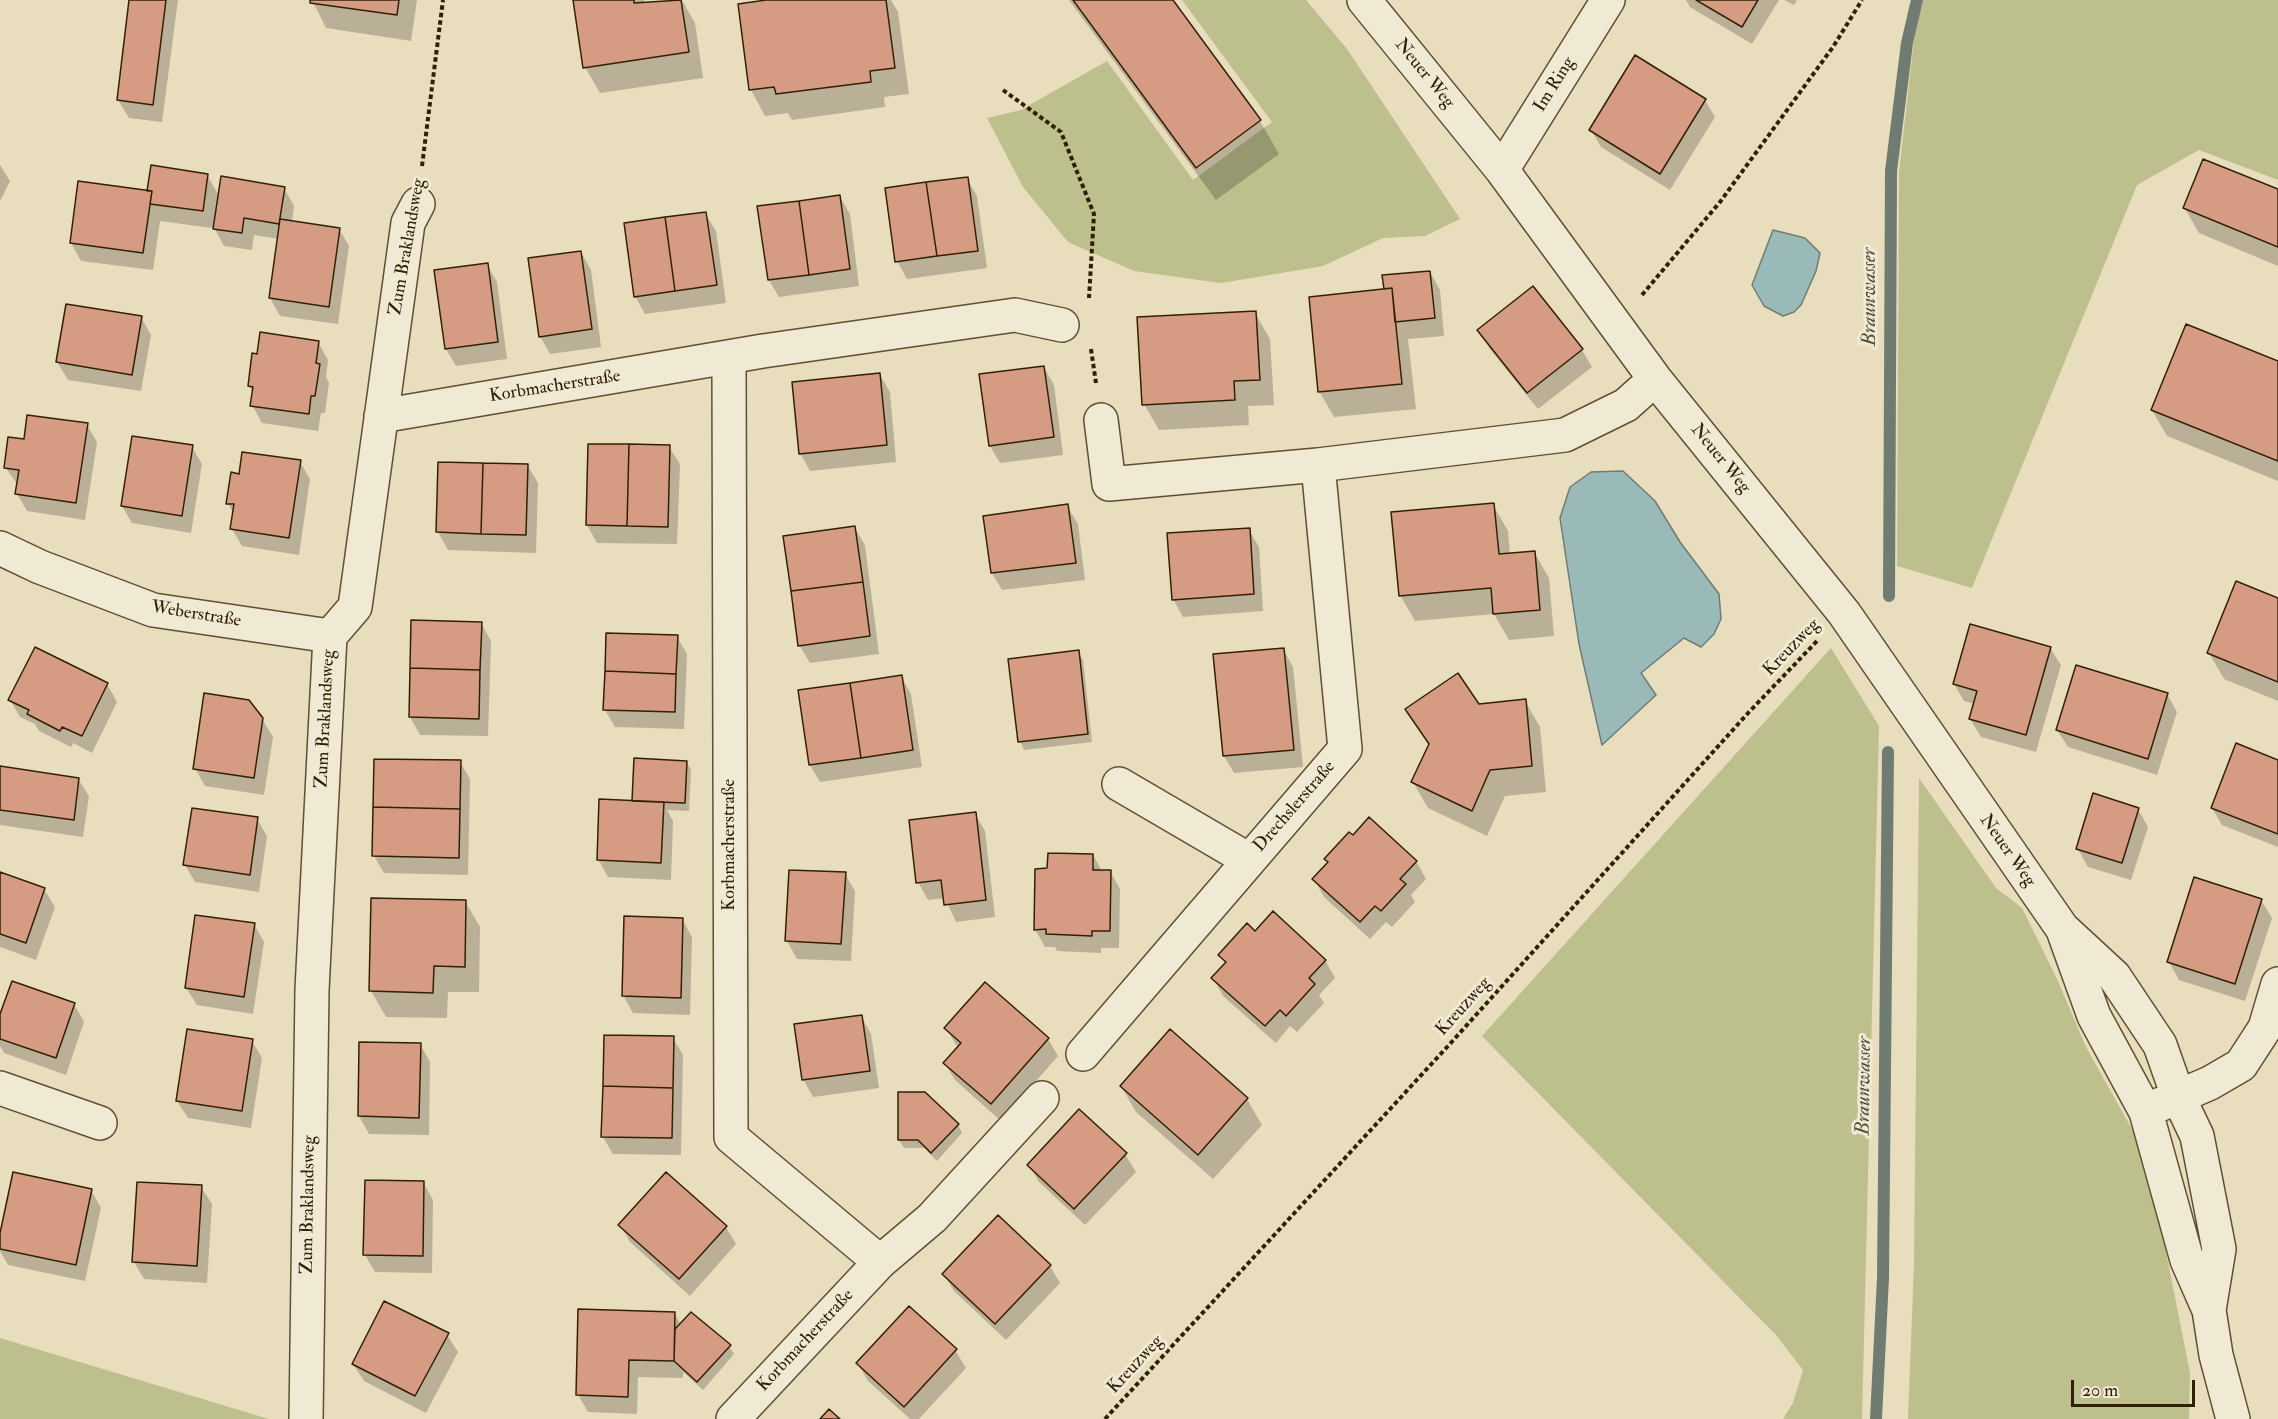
<!DOCTYPE html>
<meta charset="utf-8">
<style>
body{margin:0}
#map{position:relative;width:2278px;height:1419px;overflow:hidden;background:#e8ddbd;font-family:"IM FELL Double Pica",serif}
canvas{display:block}
.scale{position:absolute;left:2071px;top:1380px;width:124px;height:27px;box-sizing:border-box;border:3px solid #322005;border-top:0;padding-left:8px;font-size:18px;line-height:21px;white-space:nowrap;color:#322005;-webkit-text-stroke:4px #f0e9d4;paint-order:stroke}
</style>
<div id="map">
<canvas width="2278" height="1419"></canvas>
<div class="scale">20 m</div>
</div>
<script>
const c = document.querySelector('canvas').getContext('2d');
c.lineJoin = 'round';
function paint(path, color) { c.fillStyle = color; c.fill(path, 'evenodd'); }
const toPath = rows => new Path2D(rows.map(r => 'M' + r).join(''));
function trace(path, color, width, dash) { c.strokeStyle = color; c.lineWidth = width; c.lineCap = dash ? 'butt' : 'round'; c.setLineDash(dash || []); c.stroke(path); }
function write(font, color, halo, rows, align = 'center') {
  c.font = font + ' "IM FELL Double Pica",serif'; c.lineWidth = 6; c.setLineDash([]); c.textBaseline = 'middle'; c.strokeStyle = halo; c.fillStyle = color; for (const [text, x, y, turn = 0] of rows) {
    c.save(); c.translate(x, y); c.rotate((+turn || 0) * Math.PI / 180); c.textAlign = isNaN(turn) ? turn : align; if (halo) c.strokeText(text, 0, 0); c.fillText(text, 0, 0); c.restore();
  }
}
paint(toPath([
 [1182,0,1306,0,1347,49,1460,219,1425,236,1383,238,1323,266,1221,283,1134,271,1068,242,1023,187,987,118,1021,110,1107,61,1193,180,1272,122],
 [1923,0,2278,0,2278,180,2199,150,2137,185,1972,588,1897,566,1899,172,1914,39],
 [1831,648,1879,726,1862,1419,1783,1419,1793,1403,1803,1370,1776,1335,1482,1036],
 [1919,778,1996,888,2022,908,2057,979,2086,1047,2147,1156,2190,1373,2189,1419,1908,1419,1914,1264],
 [0,1338,269,1419,0,1419]
]), '#bdbf8c');
const water = toPath([
 [1773,230,1805,238,1820,253,1816,271,1801,305,1794,312,1783,316,1764,306,1752,285,1773,230],
 [1623,471,1655,501,1680,542,1719,594,1721,619,1714,634,1701,647,1684,638,1641,673,1656,695,1602,745,1579,644,1560,518,1570,487,1591,472,1623,471]
]);
paint(water, '#9ababa');
trace(water, '#707c72', 1.5);
paint(toPath([
 [131,0,178,0,162,122,129,118,118,100],
 [312,0,417,0,411,41,326,28],
 [575,0,644,0,644,3,682,0,695,23,703,78,600,93,585,67],
 [775,0,891,0,898,12,909,94,884,97,885,107,792,120,788,113,765,116,751,90,740,5],
 [1069,0,1171,0,1260,121,1279,154,1216,200],
 [1686,0,1779,0,1752,44,1690,7],
 [1784,0,1797,0,1794,5],
 [1705,100,1715,117,1670,190,1601,147,1591,130],
 [0,165,10,181,0,201],
 [207,175,219,196,284,188,294,206,292,222,339,229,349,246,338,324,280,316,270,298,279,239,254,235,252,250,224,246,213,226,212,228,160,221,153,270,81,261,71,243,80,183,148,192],
 [967,179,977,196,987,268,907,279,897,261],
 [2278,191,2278,266,2199,233,2184,207],
 [840,197,850,214,859,286,779,297,769,280],
 [705,213,716,231,726,303,645,314,635,296],
 [581,252,591,270,601,347,550,354,540,336],
 [487,265,497,282,507,359,456,366,446,349],
 [1430,272,1440,290,1444,336,1408,339,1416,409,1334,417,1319,391,1386,290],
 [1255,313,1270,339,1274,405,1248,406,1249,425,1159,430,1144,404],
 [141,317,151,335,141,391,68,380,57,362],
 [1479,330,1582,350,1592,367,1538,409,1489,348],
 [318,342,328,360,326,377,329,383,325,413,321,413,318,431,262,423,252,405,253,393,249,386],
 [2278,362,2278,481,2167,436,2152,410],
 [1044,367,1054,385,1063,455,1000,463,990,446],
 [880,375,890,392,896,462,810,471,800,453],
 [87,425,97,442,85,520,27,511,17,494,18,485,5,467,25,440],
 [192,447,202,464,191,533,132,523,122,506],
 [669,447,680,464,677,544,597,543,587,525],
 [300,462,310,479,299,555,242,546,232,529,234,515,228,503,240,475],
 [528,466,538,483,536,553,448,550,438,532],
 [1493,505,1508,531,1510,554,1534,552,1549,578,1554,636,1509,640,1494,614,1415,621,1400,595],
 [1067,506,1078,524,1085,580,1002,590,992,573],
 [855,528,865,545,879,654,810,663,800,646],
 [1249,530,1259,547,1263,611,1183,617,1173,599],
 [2278,599,2278,701,2224,679,2209,653],
 [413,621,481,623,491,641,488,736,420,735,410,717],
 [677,637,687,654,684,729,615,727,605,710],
 [2050,648,2061,665,2036,752,1981,737,1970,719,1975,704,1964,701,1954,684],
 [1283,649,1293,667,1303,767,1234,773,1224,756],
 [1078,652,1083,660,1092,742,1024,750,1020,741],
 [901,676,911,694,922,767,820,782,810,765],
 [107,684,117,702,92,753,73,743,71,747,39,731,35,724,20,717,10,700],
 [2167,694,2177,712,2157,775,2068,747,2057,730],
 [1525,701,1540,727,1546,792,1505,796,1487,836,1428,808,1413,782,1430,747,1407,709],
 [262,719,273,737,264,795,205,786,195,768],
 [2278,761,2278,847,2222,825,2212,808],
 [460,762,470,779,468,875,384,873,374,856],
 [686,762,691,770,689,811,667,810,673,821,671,880,608,877,598,859,633,802],
 [0,768,78,779,89,796,83,837,0,825],
 [2138,809,2148,827,2131,880,2088,867,2078,849],
 [975,814,985,831,995,917,956,922,945,898,928,900,918,882],
 [257,819,267,836,259,892,195,882,185,865],
 [1093,855,1102,871,1110,871,1120,889,1119,948,1101,948,1101,953,1057,951,1055,947,1045,947,1035,929,1049,870],
 [1326,859,1416,861,1426,879,1411,895,1415,902,1392,927,1386,922,1370,939,1324,897,1314,879,1329,863],
 [0,874,44,889,55,907,36,960,0,947],
 [845,874,855,891,851,961,797,959,787,941],
 [2261,900,2272,918,2245,1001,2179,980,2169,962],
 [465,901,480,927,479,992,448,992,447,1018,386,1017,371,991],
 [682,919,692,937,690,1015,633,1013,623,995],
 [254,924,264,942,253,1014,197,1005,186,988],
 [1255,933,1325,960,1335,978,1319,995,1324,1003,1297,1032,1290,1026,1276,1043,1223,996,1213,978,1226,965,1220,955],
 [74,1004,84,1022,66,1075,4,1053,0,1046,0,1019],
 [861,1016,871,1034,879,1088,813,1097,803,1079],
 [946,1028,1048,1039,1058,1056,1001,1121,955,1080,945,1063,958,1048],
 [673,1038,683,1055,681,1155,613,1154,603,1137],
 [252,1041,262,1058,251,1128,188,1118,177,1101],
 [361,1043,420,1044,430,1062,429,1135,369,1134,359,1116],
 [1121,1086,1247,1099,1262,1125,1213,1179,1136,1112],
 [958,1125,962,1133,937,1161,924,1148,904,1148,899,1140],
 [1125,1154,1136,1172,1085,1225,1039,1182,1029,1165],
 [423,1182,433,1200,432,1273,375,1272,365,1255],
 [201,1187,212,1204,207,1283,144,1279,134,1262],
 [91,1190,101,1208,85,1281,8,1265,0,1251,0,1240],
 [620,1225,726,1227,736,1244,690,1296,630,1242],
 [1050,1266,1060,1283,1006,1340,954,1291,944,1274],
 [674,1313,681,1325,729,1346,734,1354,703,1390,683,1372,683,1378,638,1377,637,1414,588,1412,578,1395],
 [447,1335,458,1352,426,1413,364,1381,353,1364],
 [955,1350,966,1368,919,1419,910,1419,868,1381,858,1364]
]), '#0003');
trace(toPath([
 [1889,596,1891,171,1907,43,1917,0],
 [1876,1419,1883,1278,1888,752]
]), '#707c72', 12);
const building = toPath([
 [129,0,166,0,153,105,117,100,129,0],
 [310,0,399,0,397,15,310,3,310,0],
 [573,0,634,0,634,3,681,0,689,52,583,68,573,0],
 [766,0,886,0,895,68,870,71,871,82,776,94,774,87,749,90,738,4,766,0],
 [1073,0,1173,0,1261,120,1196,168,1073,0],
 [1696,0,1758,0,1742,27,1696,0],
 [1635,55,1706,99,1660,174,1589,130,1635,55],
 [2203,159,2278,189,2278,247,2183,208,2203,159],
 [151,165,208,174,203,211,150,204,152,191,147,191,151,165],
 [221,176,285,187,279,224,244,218,242,233,213,229,221,176],
 [968,177,978,251,937,256,926,182,968,177],
 [78,181,152,191,143,253,70,243,78,181],
 [926,182,937,256,895,262,885,188,926,182],
 [840,195,850,269,809,275,799,201,840,195],
 [799,201,809,275,768,280,757,206,799,201],
 [706,212,717,285,675,291,665,217,706,212],
 [665,217,675,291,634,297,624,223,665,217],
 [280,219,340,228,329,307,269,298,280,219],
 [581,251,592,329,539,337,528,258,581,251],
 [488,263,498,342,445,349,434,270,488,263],
 [1430,271,1435,318,1395,322,1392,288,1384,289,1382,275,1430,271],
 [1533,286,1583,349,1527,393,1477,330,1533,286],
 [1392,288,1402,384,1318,392,1309,297,1392,288],
 [66,304,142,316,132,375,56,362,66,304],
 [1256,311,1260,380,1234,381,1235,400,1142,405,1137,317,1256,311],
 [2186,324,2278,361,2278,461,2151,410,2186,324],
 [260,332,319,341,316,363,320,364,315,396,311,396,309,414,250,406,253,387,248,386,252,353,257,354,260,332],
 [1044,366,1054,437,989,446,979,374,1044,366],
 [880,373,887,445,799,454,792,382,880,373],
 [27,415,88,423,76,503,15,494,19,470,4,468,8,437,24,439,27,415],
 [132,436,193,445,182,516,121,506,132,436],
 [588,444,629,444,627,526,586,525,588,444],
 [629,444,670,445,668,527,627,526,629,444],
 [242,452,301,460,289,538,230,529,234,504,226,504,231,472,239,474,242,452],
 [438,462,483,463,481,534,436,532,438,462],
 [483,463,528,464,526,535,481,534,483,463],
 [1494,503,1499,554,1535,551,1540,610,1493,614,1491,588,1399,596,1391,512,1494,503],
 [1068,504,1076,563,991,573,983,516,1068,504],
 [855,526,863,582,791,591,783,536,855,526],
 [1250,528,1254,594,1172,600,1167,533,1250,528],
 [2236,581,2278,598,2278,682,2207,653,2236,581],
 [863,582,870,636,798,646,791,591,863,582],
 [411,620,482,622,480,670,410,668,411,620],
 [1970,624,2051,647,2026,735,1969,719,1977,691,1953,684,1970,624],
 [606,633,678,635,676,674,605,671,606,633],
 [35,647,108,683,82,736,62,727,60,731,27,714,29,710,8,700,35,647],
 [1284,648,1294,750,1223,756,1213,654,1284,648],
 [1079,650,1088,734,1018,742,1008,659,1079,650],
 [2076,665,2168,693,2148,759,2056,730,2076,665],
 [410,668,480,670,479,719,409,717,410,668],
 [605,671,676,674,675,712,603,710,605,671],
 [1458,673,1479,704,1526,699,1532,766,1490,770,1472,811,1411,782,1429,744,1405,709,1458,673],
 [902,675,913,750,861,758,850,683,902,675],
 [850,683,861,758,809,765,798,690,850,683],
 [204,693,249,700,263,718,254,778,193,769,204,693],
 [2236,743,2278,760,2278,834,2211,808,2236,743],
 [634,758,687,761,685,803,632,801,634,758],
 [374,759,461,760,460,809,373,807,374,759],
 [0,766,79,778,74,820,0,810,0,766],
 [2093,793,2139,808,2122,863,2076,849,2093,793],
 [599,799,664,802,661,863,597,860,599,799],
 [373,807,460,809,459,858,372,856,373,807],
 [192,808,258,817,250,875,183,865,192,808],
 [976,812,986,900,944,905,941,880,916,883,909,820,976,812],
 [1369,817,1417,861,1400,879,1406,884,1381,911,1375,906,1360,922,1312,879,1328,862,1324,859,1349,832,1353,835,1369,817],
 [1048,853,1093,854,1093,870,1111,870,1110,931,1092,931,1092,936,1046,934,1046,929,1034,930,1035,869,1047,868,1048,853],
 [789,870,846,872,841,944,785,941,789,870],
 [0,872,45,888,26,943,0,934,0,872],
 [2194,877,2262,899,2235,984,2167,962,2194,877],
 [371,898,466,900,465,967,434,966,433,993,369,991,371,898],
 [1273,911,1326,960,1309,978,1315,984,1286,1016,1280,1010,1265,1026,1211,978,1226,962,1218,955,1247,923,1255,931,1273,911],
 [195,915,255,923,244,997,185,988,195,915],
 [624,916,683,918,681,998,622,996,624,916],
 [12,981,75,1003,56,1058,0,1039,0,1014,12,981],
 [985,982,1049,1038,991,1104,943,1063,961,1043,944,1028,985,982],
 [862,1015,870,1071,802,1080,794,1024,862,1015],
 [187,1029,253,1039,242,1111,176,1101,187,1029],
 [1170,1029,1248,1098,1198,1155,1120,1086,1170,1029],
 [604,1035,674,1036,673,1088,603,1086,604,1035],
 [359,1042,421,1043,419,1118,358,1116,359,1042],
 [603,1086,673,1088,672,1138,601,1137,603,1086],
 [898,1092,925,1092,959,1124,931,1153,918,1140,898,1140,898,1092],
 [1079,1109,1127,1153,1074,1209,1027,1165,1079,1109],
 [13,1172,92,1189,76,1265,0,1249,0,1233,13,1172],
 [666,1172,727,1226,679,1279,618,1225,666,1172],
 [365,1180,424,1181,423,1256,363,1255,365,1180],
 [137,1182,202,1185,197,1266,132,1262,137,1182],
 [998,1215,1051,1265,995,1324,942,1274,998,1215],
 [384,1301,449,1333,415,1396,352,1364,384,1301],
 [909,1306,957,1349,904,1407,856,1363,909,1306],
 [578,1309,675,1312,674,1361,629,1360,628,1397,576,1395,578,1309],
 [691,1312,731,1345,697,1382,674,1361,675,1329,691,1312],
 [829,1409,840,1419,820,1419,829,1409]
]);
paint(building, '#d69c83');
trace(building, '#322005', 1.5);
const minor = toPath([
 [1364,0,1502,170,1655,379,1844,613,2062,928,2114,976,2160,1045,2178,1096,2197,1136,2219,1249,2209,1310],
 [1502,170,1608,0],
 [729,359,731,1137,880,1262],
 [381,416,763,351,1015,315,1062,325],
 [1101,420,1109,484,1318,465],
 [0,548,40,567,153,610,330,636],
 [1119,784,1249,860],
 [2064,933,2094,1016,2146,1112,2187,1260,2209,1310,2216,1355,2233,1419],
 [1083,1054,1345,749,1318,465,1565,435,1626,405,1655,379],
 [0,1088,100,1123],
 [2159,1105,2210,1083,2241,1065,2265,1028,2278,984],
 [306,1419,312,990,330,636,355,607,408,223,418,204],
 [733,1419,880,1262,932,1218,1042,1098]
]);
trace(minor, '#604f33', 36);
trace(toPath([
 [1003,90,1061,132,1094,214,1089,298],
 [422,166,443,0],
 [1642,295,1720,202,1833,47,1862,0],
 [1091,349,1096,383],
 [1105,1419,1448,1046,1749,712,1817,641]
]), '#322005', 4, [4.5, 3]);
trace(minor, '#f0e9d4', 33);
write('18px', '#322005', '#f0e9d4', [
 ["Neuer Weg",1424,74,51],
 ["Im Ring",1555,85,-58],
 ["Zum Braklandsweg",408,247,-80],
 ["Korbmacherstraße",555,387,-9],
 ["Neuer Weg",1720,459,51],
 ["Weberstraße",196,615,9],
 ["Kreuzweg",1792,648,-46],
 ["Zum Braklandsweg",326,719,-87],
 ["Drechslerstraße",1295,807,-49],
 ["Korbmacherstraße",730,845,-90],
 ["Neuer Weg",2007,851,55],
 ["Kreuzweg",1464,1007,-48],
 ["Zum Braklandsweg",309,1205,-89],
 ["Korbmacherstraße",806,1341,-47],
 ["Kreuzweg",1136,1365,-47]
]);
write('italic 20px', '#514e3b', '#f0e9d4', [
 ["Braunwasser",1871,297,-90],
 ["Braunwasser",1865,1086,-89]
]);
</script>
